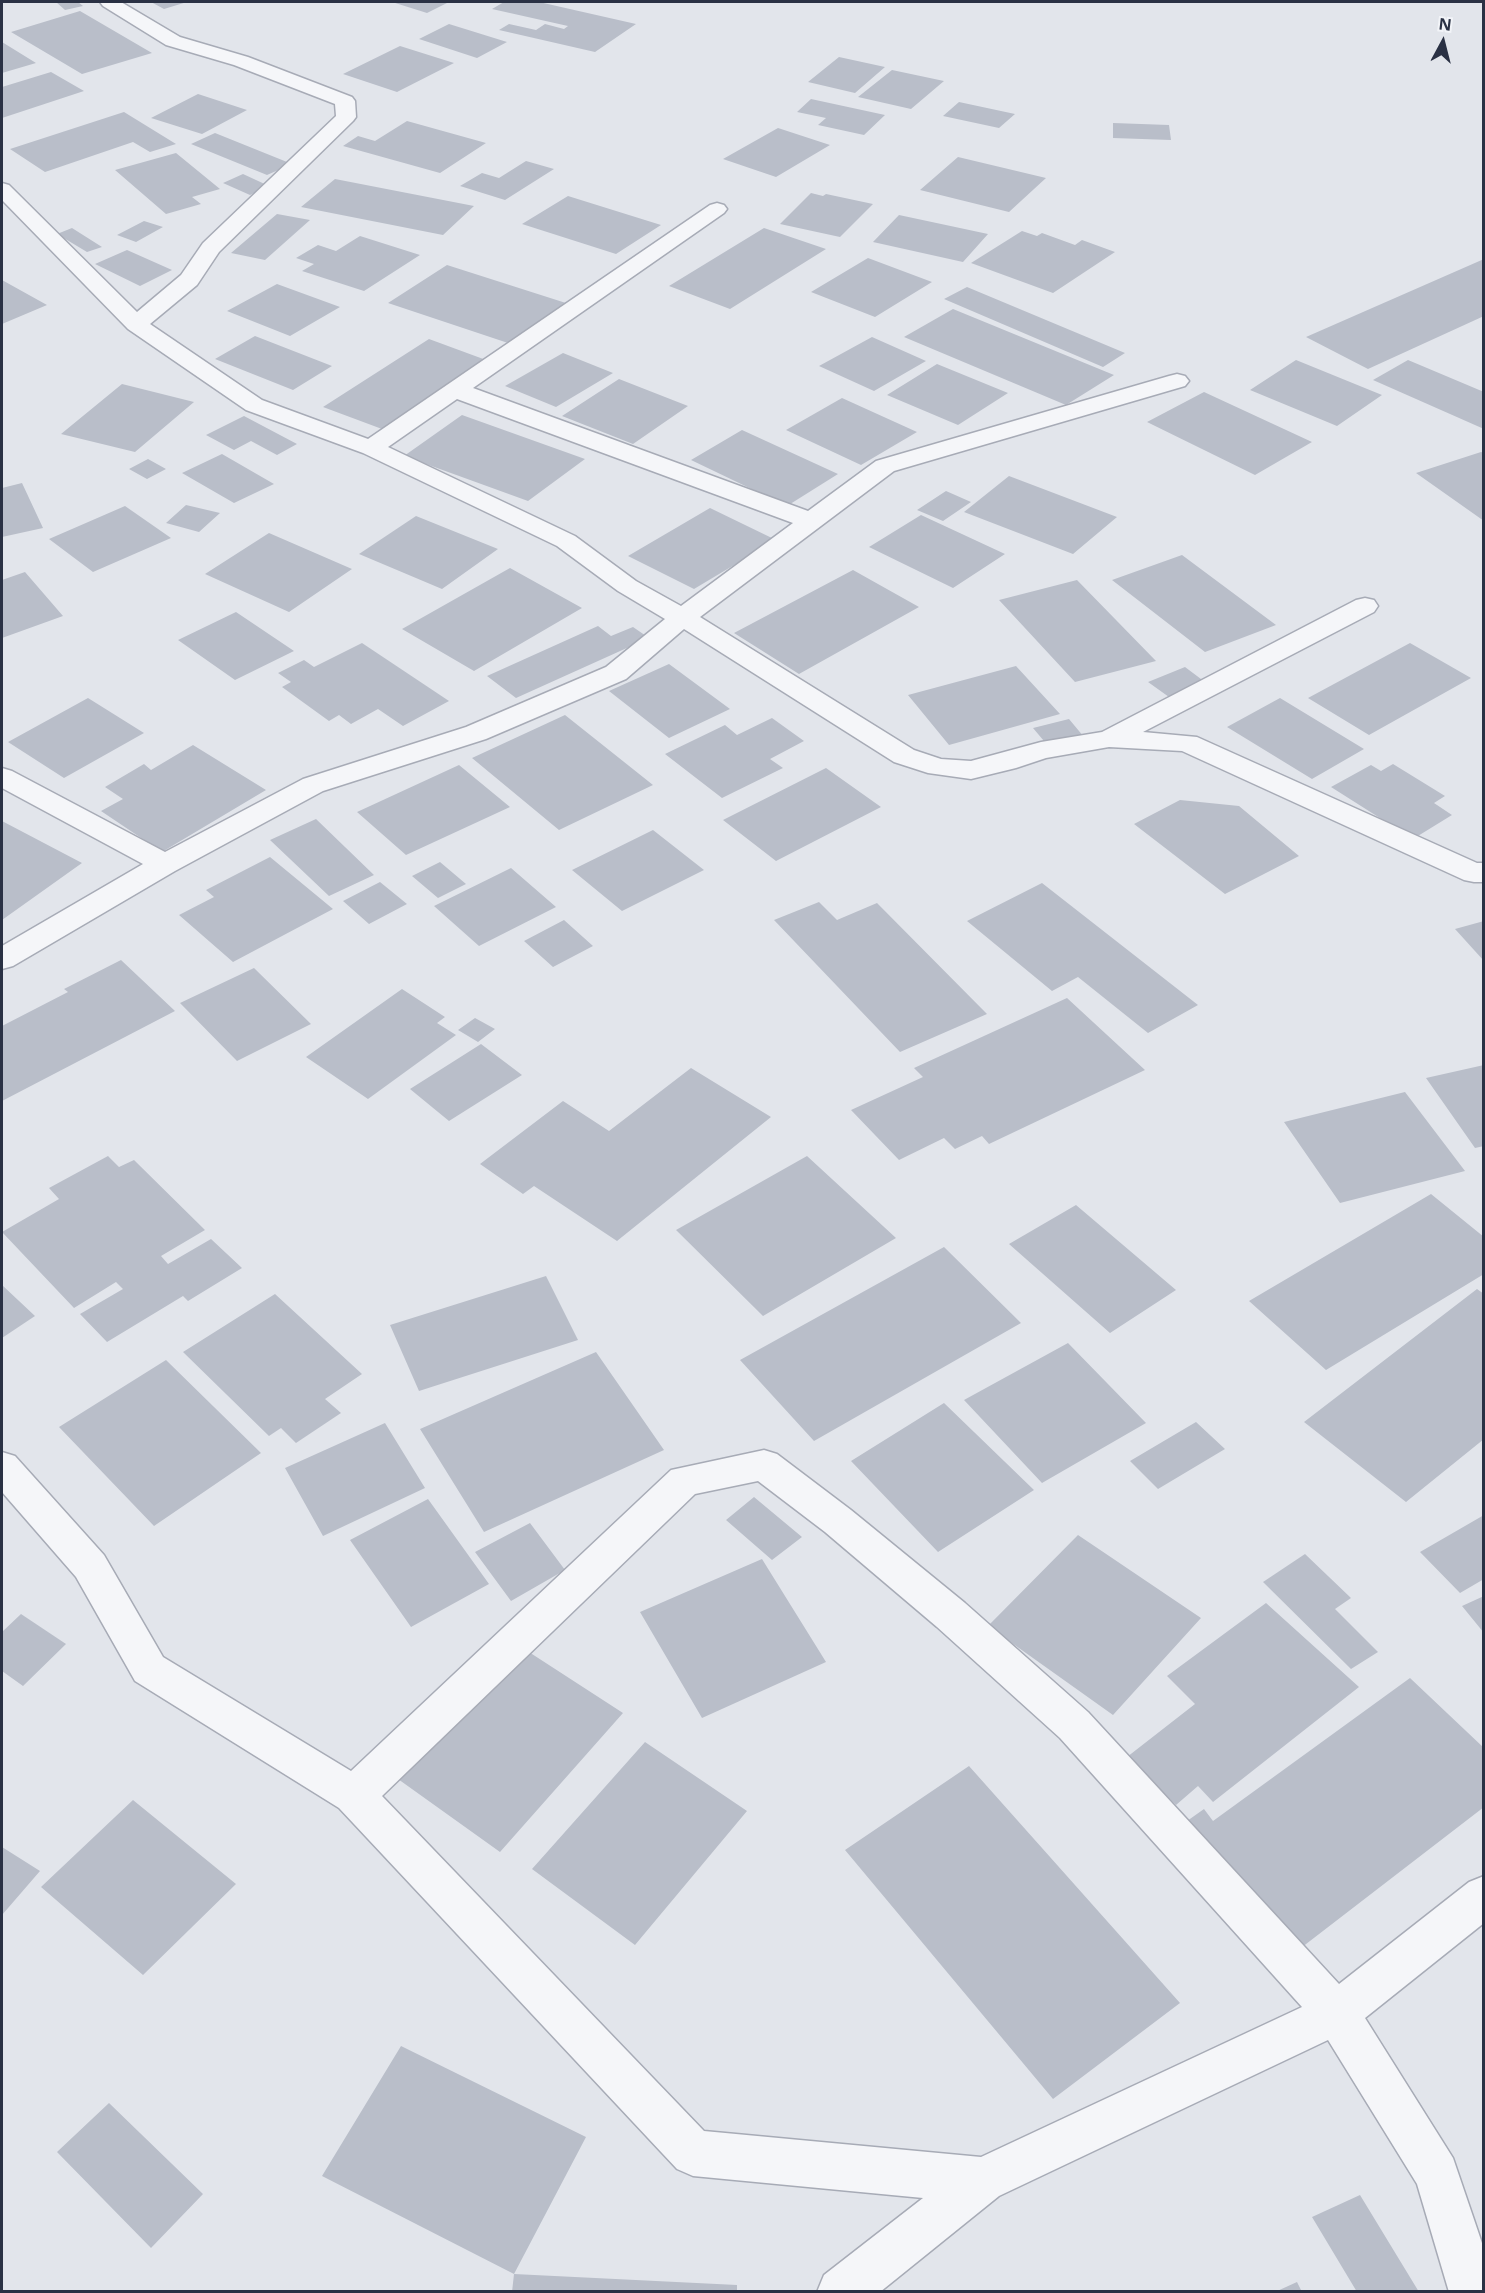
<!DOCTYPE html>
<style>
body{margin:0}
#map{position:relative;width:1485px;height:2293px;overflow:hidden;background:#e2e5eb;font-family:"Noto Sans",sans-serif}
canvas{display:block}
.frame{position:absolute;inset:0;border:3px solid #2a3144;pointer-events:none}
.north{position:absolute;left:1413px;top:12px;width:60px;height:60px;-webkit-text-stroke:4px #f2f4f8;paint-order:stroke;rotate:7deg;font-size:16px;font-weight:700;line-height:24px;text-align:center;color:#2a3144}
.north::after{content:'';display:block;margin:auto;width:21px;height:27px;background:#2a3144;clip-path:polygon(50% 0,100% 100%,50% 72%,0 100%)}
</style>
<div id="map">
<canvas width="1485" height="2293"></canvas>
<div class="frame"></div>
<div class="north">N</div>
</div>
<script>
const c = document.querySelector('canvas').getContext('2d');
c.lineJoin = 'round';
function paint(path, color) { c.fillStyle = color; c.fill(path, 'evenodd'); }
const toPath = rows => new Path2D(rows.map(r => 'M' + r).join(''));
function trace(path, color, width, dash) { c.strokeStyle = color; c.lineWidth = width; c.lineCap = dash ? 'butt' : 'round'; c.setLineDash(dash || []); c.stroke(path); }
paint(toPath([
 [56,2,78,2,83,6,65,10],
 [151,2,187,2,164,9],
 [392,2,449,2,427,13],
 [504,2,539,2,636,24,595,52,499,30,509,24,536,30,545,24,564,29,568,26,492,9],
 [80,11,152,53,82,74,11,32],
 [449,24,507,42,477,58,419,39],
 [2,42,36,63,2,73],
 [400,46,454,63,397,92,343,74],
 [839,57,885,67,855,93,808,82],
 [892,70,944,81,911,109,858,97],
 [51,72,84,91,2,118,2,87],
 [198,94,247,110,202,134,151,118],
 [811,99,885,115,864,135,818,125,826,118,797,112],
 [959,102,1015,114,999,128,943,116],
 [124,112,176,144,150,152,133,142,45,172,10,149],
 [407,121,486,143,440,173,343,146,358,136,375,141],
 [1113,123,1169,125,1171,140,1113,138],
 [778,128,830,145,776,177,723,159],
 [215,133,292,164,267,175,191,144],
 [176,153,220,189,192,197,201,204,166,214,115,170],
 [958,157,1046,178,1009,212,920,190],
 [526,161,554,169,505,200,460,186,482,173,499,178],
 [243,174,269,186,250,195,223,183],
 [335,179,474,206,443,235,301,207],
 [811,193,823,196,826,194,873,204,840,237,780,224],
 [568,196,661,225,616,254,522,224],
 [277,214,310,220,265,260,231,253],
 [899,215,988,234,963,262,873,242],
 [144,221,163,227,136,242,117,235],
 [72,228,102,247,87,252,57,234],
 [764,228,826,249,730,309,669,286],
 [1022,231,1037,236,1042,233,1075,245,1082,240,1115,252,1053,293,971,263],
 [360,236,420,255,364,291,302,271,314,264,296,258,318,245,336,251],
 [127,250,172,270,140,286,95,264],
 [868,258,932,282,875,317,811,292],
 [1484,259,1484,316,1368,369,1306,337],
 [447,265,569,304,511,344,388,303],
 [2,280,47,305,2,324],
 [277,284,340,307,290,336,227,311],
 [967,287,1125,353,1103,367,944,299],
 [953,309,1114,375,1066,405,904,337],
 [255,336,332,366,293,390,215,359],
 [872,337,926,361,874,391,819,366],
 [429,339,486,360,382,429,323,407],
 [563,353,613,373,556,407,505,386],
 [1296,360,1382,395,1337,426,1250,390],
 [1408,360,1484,392,1484,429,1373,380],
 [937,364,1008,393,958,425,887,395],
 [619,379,688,406,633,444,562,416],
 [122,384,194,402,135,452,61,434],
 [1204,392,1312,442,1255,475,1147,422],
 [842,398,917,432,861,465,786,430],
 [462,415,585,459,528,501,404,456],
 [244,416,297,444,277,455,251,441,234,450,206,435],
 [742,430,838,474,787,506,691,460],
 [1481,452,1484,453,1484,521,1416,473],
 [222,454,274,484,234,503,182,473],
 [148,459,166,469,147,479,129,469],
 [1009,476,1117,517,1073,554,964,512],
 [22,483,43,528,2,537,2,488],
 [946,491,971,502,943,521,917,510],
 [186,505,220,513,199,532,166,523],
 [125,506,171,538,93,572,49,539],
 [710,508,776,540,694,589,628,556],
 [921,515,1005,554,953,588,869,547],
 [416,516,498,549,442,589,359,554],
 [269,533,352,569,289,612,205,574],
 [1182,555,1276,625,1205,652,1112,580],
 [510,568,582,608,474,671,402,629],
 [853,570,919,607,799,674,734,633],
 [25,572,63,616,2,638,2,580],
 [1077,580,1156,661,1075,682,999,600],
 [236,612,294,651,235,680,178,640],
 [598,626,611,636,633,627,649,638,516,698,487,676],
 [362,643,449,701,403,726,378,709,351,724,339,715,329,721,282,687,291,682,278,673,304,660,314,667],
 [1410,643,1471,678,1369,735,1308,698],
 [669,664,730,709,669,738,609,691],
 [1016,666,1060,714,949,745,908,695],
 [1185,667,1205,682,1169,697,1148,682],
 [88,698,144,733,64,778,8,742],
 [1280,698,1364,749,1312,779,1227,727],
 [565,715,653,785,559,830,472,758],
 [772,718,804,741,770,759,783,768,722,798,665,754,725,725,737,735],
 [1069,719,1084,737,1049,747,1033,728],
 [193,745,266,790,162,852,101,811,123,799,105,787,144,764,151,770],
 [1393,764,1445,796,1434,803,1452,815,1413,839,1331,787,1371,765,1381,771],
 [459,765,510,807,406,855,357,812],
 [826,768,881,807,776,861,723,820],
 [1180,800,1239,806,1299,856,1225,894,1134,824],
 [316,819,374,875,329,896,270,840],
 [2,821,82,863,2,920],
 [653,830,704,870,622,911,572,870],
 [270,857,333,909,233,962,179,915,214,897,206,890],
 [440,862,466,884,438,898,412,876],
 [511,868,556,907,479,946,434,906],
 [380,882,407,904,369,924,343,901],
 [1042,883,1198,1005,1148,1033,1078,977,1052,991,967,921],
 [819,902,837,920,877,903,987,1014,900,1052,774,920],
 [564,920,593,946,553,967,524,941],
 [1484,921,1484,961,1455,929],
 [121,960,175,1011,2,1101,2,1026,68,992,64,989],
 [254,968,311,1024,237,1061,180,1003],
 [402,989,445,1017,437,1023,456,1035,368,1099,306,1057],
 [1067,998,1145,1070,989,1144,982,1136,955,1149,944,1138,899,1160,851,1110,923,1077,914,1068],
 [475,1018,495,1029,478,1042,458,1030],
 [481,1044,522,1075,449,1121,410,1089],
 [1484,1065,1484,1146,1475,1148,1426,1078],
 [691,1068,771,1117,617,1241,534,1186,523,1194,480,1164,563,1101,609,1131],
 [1405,1092,1465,1171,1340,1203,1284,1122],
 [108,1156,119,1167,134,1160,205,1230,161,1256,168,1264,211,1239,242,1268,188,1301,183,1296,107,1342,80,1314,123,1289,116,1282,74,1308,2,1232,59,1199,49,1188],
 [807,1156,896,1238,763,1316,676,1230],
 [1431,1194,1484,1237,1484,1274,1326,1370,1249,1301],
 [1076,1205,1176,1290,1110,1333,1009,1244],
 [944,1247,1021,1323,814,1441,740,1360],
 [546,1276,578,1340,419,1391,390,1325],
 [2,1285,35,1316,2,1338],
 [1477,1289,1484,1294,1484,1439,1406,1502,1304,1422],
 [275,1294,362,1374,325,1399,341,1413,296,1443,281,1428,269,1436,183,1352],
 [1068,1343,1146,1423,1042,1483,964,1400],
 [596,1352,664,1450,484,1532,420,1429],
 [166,1360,261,1453,154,1526,59,1427],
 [944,1403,1034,1490,938,1552,851,1461],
 [1196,1422,1225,1449,1158,1489,1130,1461],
 [385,1423,425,1488,323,1536,285,1468],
 [754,1497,802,1537,772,1560,726,1520],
 [428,1499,489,1584,411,1627,350,1540],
 [1484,1515,1484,1579,1460,1593,1420,1552],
 [530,1523,565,1570,511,1601,475,1552],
 [1078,1535,1201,1618,1113,1715,988,1626],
 [1305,1554,1351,1598,1335,1609,1378,1652,1351,1669,1263,1582],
 [762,1559,826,1662,702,1718,640,1612],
 [1484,1596,1484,1633,1462,1606],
 [1266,1603,1359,1687,1213,1802,1198,1786,1176,1805,1127,1757,1195,1704,1167,1676],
 [21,1614,66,1644,23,1686,2,1671,2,1632],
 [515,1643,623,1713,500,1852,391,1774],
 [1410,1678,1484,1748,1484,1807,1297,1951,1180,1826,1204,1809,1213,1821],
 [645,1742,747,1811,635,1945,532,1869],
 [969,1766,1180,2003,1053,2099,845,1850],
 [133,1800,236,1884,143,1975,41,1887],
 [2,1847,40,1871,2,1915],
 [401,2046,586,2137,514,2274,322,2176],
 [109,2103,203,2194,151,2248,57,2152],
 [1360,2195,1419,2292,1357,2292,1312,2217],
 [514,2274,737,2285,737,2292,512,2292],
 [1297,2282,1302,2292,1275,2292]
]), '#b9bec9');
const minor = toPath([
 [100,2,121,2,180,37,248,57,352,97,355,101,356,117,353,121,219,252,197,285,150,324,262,400,368,439,710,205,717,203,724,205,727,209,724,213,473,388,808,511,876,461,1169,376,1177,374,1185,376,1189,381,1185,386,894,471,700,617,914,750,941,759,971,761,1041,742,1102,732,1356,600,1365,598,1374,600,1378,606,1374,612,1143,732,1197,737,1477,863,1484,863,1484,882,1474,882,1464,880,1182,751,1109,747,1046,758,1016,768,971,779,928,773,894,762,684,629,626,679,486,739,323,791,175,871,13,966,2,969,2,946,143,864,2,788,2,768,12,771,165,852,303,779,466,727,606,667,665,619,618,591,557,546,363,453,246,410,128,329,2,200,2,183,9,185,137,312,181,275,203,243,336,116,335,104,234,65,166,45,103,6,100,2],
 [457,399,793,523,681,606,636,581,575,536,388,447,457,399],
 [764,1450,777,1454,851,1510,965,1603,1088,1712,1339,1984,1469,1882,1484,1876,1484,1923,1365,2018,1453,2158,1484,2249,1484,2292,1449,2292,1417,2184,1328,2040,999,2196,880,2292,817,2292,824,2275,923,2198,693,2176,677,2169,339,1808,135,1681,76,1577,2,1492,2,1452,15,1456,104,1555,163,1657,351,1771,671,1470,764,1450],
 [758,1481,825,1532,937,1627,1060,1738,1302,2007,981,2157,704,2131,382,1796,695,1494,758,1481]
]);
trace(minor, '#a7abb6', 3);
paint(minor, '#f5f6f9');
</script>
